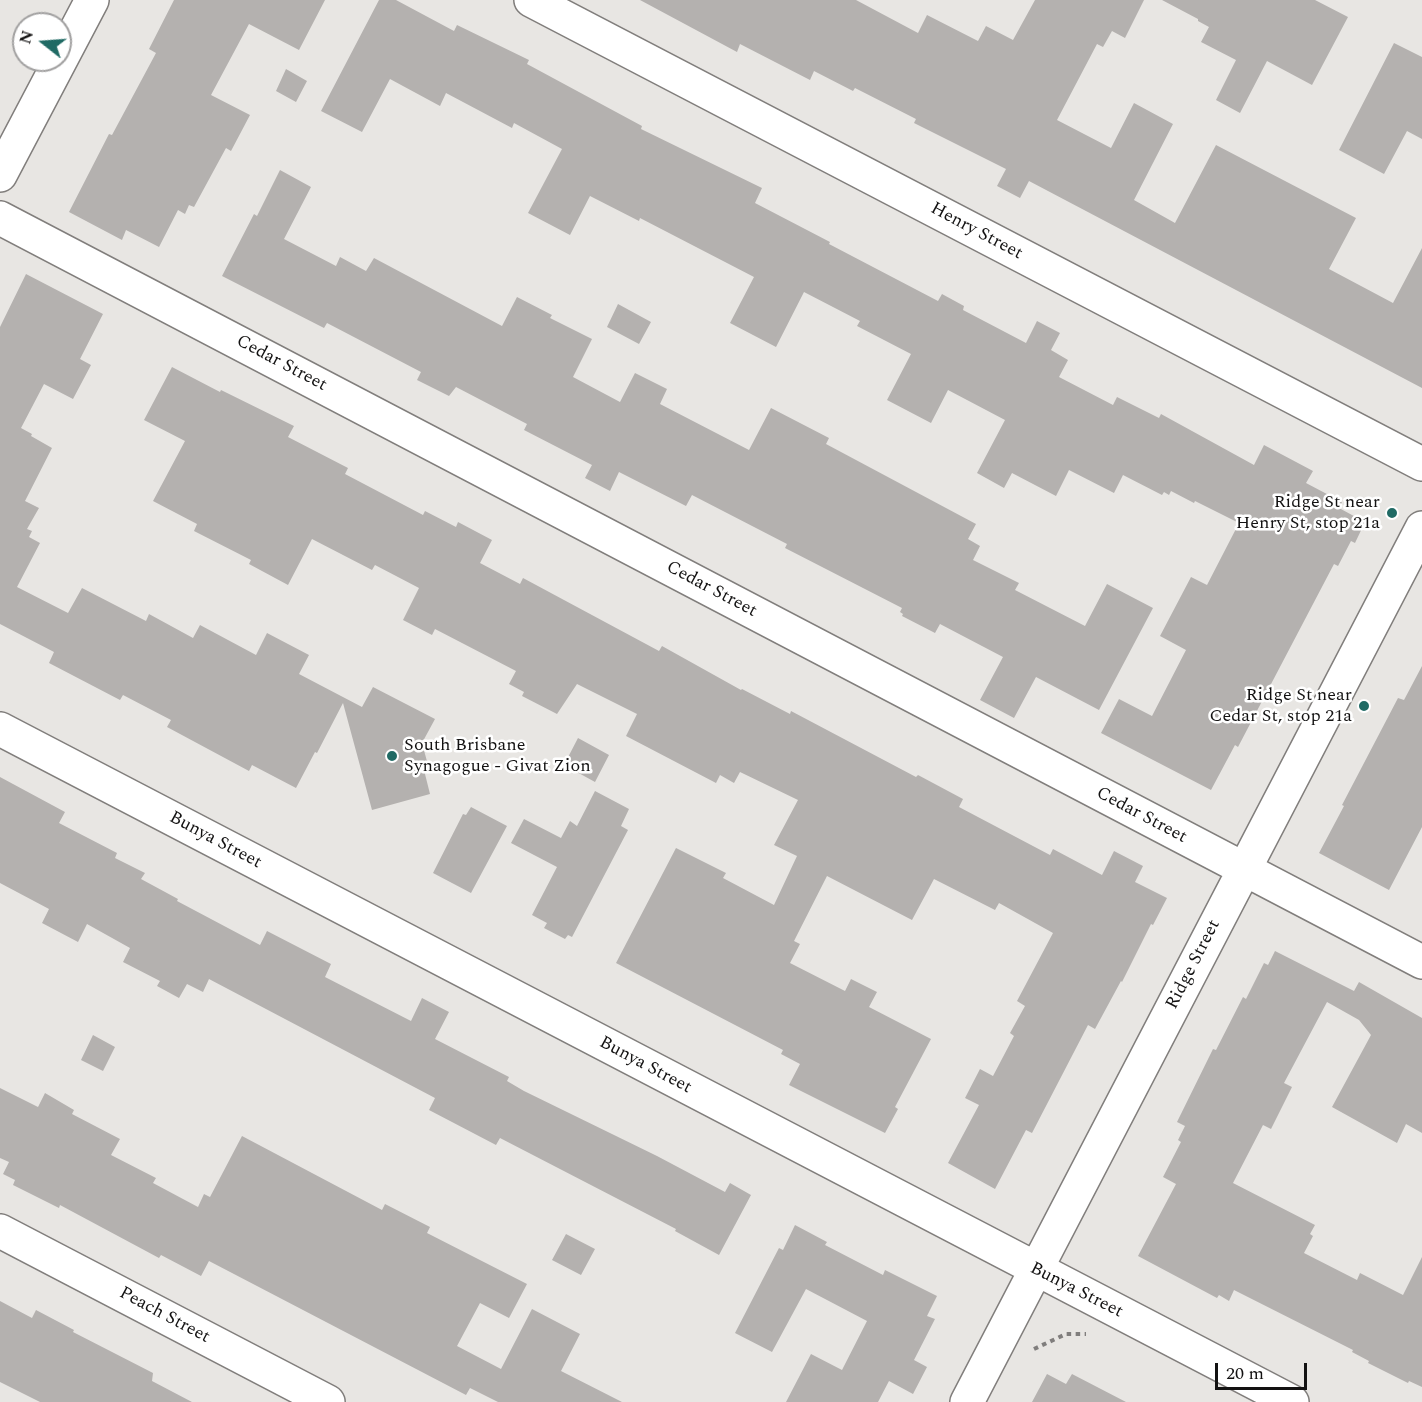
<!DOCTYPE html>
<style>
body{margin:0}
#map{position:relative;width:1422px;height:1402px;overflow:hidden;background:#e8e6e3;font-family:Spectral,serif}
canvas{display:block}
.north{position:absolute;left:12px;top:12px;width:60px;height:60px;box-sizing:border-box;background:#fff;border:2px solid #a1a0a0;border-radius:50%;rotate:287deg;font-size:16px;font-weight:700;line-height:24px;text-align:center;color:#131212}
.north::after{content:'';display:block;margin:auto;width:21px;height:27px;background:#206a64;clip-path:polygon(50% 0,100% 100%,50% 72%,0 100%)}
.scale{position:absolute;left:1215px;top:1363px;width:92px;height:27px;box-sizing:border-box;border:3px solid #131212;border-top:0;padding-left:8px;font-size:18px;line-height:21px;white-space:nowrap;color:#131212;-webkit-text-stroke:4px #fff;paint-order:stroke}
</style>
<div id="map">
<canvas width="1422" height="1402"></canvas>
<div class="north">N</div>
<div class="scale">20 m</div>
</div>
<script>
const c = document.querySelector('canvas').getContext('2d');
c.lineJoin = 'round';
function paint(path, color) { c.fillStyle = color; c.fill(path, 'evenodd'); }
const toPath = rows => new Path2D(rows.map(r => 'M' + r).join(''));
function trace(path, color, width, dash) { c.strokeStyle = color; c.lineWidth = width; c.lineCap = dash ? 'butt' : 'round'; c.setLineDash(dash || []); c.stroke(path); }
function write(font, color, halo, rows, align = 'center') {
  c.font = font + ' Spectral,serif'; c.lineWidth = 5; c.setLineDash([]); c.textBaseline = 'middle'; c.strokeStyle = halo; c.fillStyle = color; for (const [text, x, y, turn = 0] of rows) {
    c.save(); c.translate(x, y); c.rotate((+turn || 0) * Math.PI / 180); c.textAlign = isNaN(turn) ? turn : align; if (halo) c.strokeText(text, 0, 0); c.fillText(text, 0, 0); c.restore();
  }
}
paint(toPath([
 [174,0,325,0,299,50,249,24,211,95,250,115,231,151,226,148,194,207,189,205,185,214,178,210,159,247,126,230,122,240,69,212,109,134,112,135,156,53,149,49],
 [379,0,396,0,454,31,457,25,529,60,527,64,642,126,641,129,762,188,755,203,830,242,829,244,938,301,942,294,964,306,963,310,1026,343,1037,321,1060,333,1051,350,1068,360,1059,377,1113,405,1117,397,1159,418,1161,414,1254,465,1264,445,1313,471,1306,483,1342,502,1339,508,1365,522,1355,543,1351,541,1338,566,1334,564,1238,747,1235,745,1211,790,1101,733,1119,699,1152,716,1186,650,1160,636,1191,577,1207,585,1239,523,1195,501,1194,503,1171,491,1169,495,1164,492,1162,495,1123,475,1114,493,1069,470,1056,496,1012,473,1004,488,977,473,1005,420,948,390,931,423,887,400,911,354,857,326,860,321,804,292,776,347,730,323,754,277,640,218,639,221,590,196,570,235,528,213,562,149,514,123,512,128,446,93,440,106,390,79,362,132,321,111],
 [640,0,856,0,918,33,927,15,978,41,986,26,1013,40,1035,0,1144,0,1125,38,1112,31,1103,47,1097,44,1057,120,1111,148,1134,103,1173,124,1134,200,1175,223,1216,145,1356,218,1329,269,1393,303,1422,248,1422,388,1029,181,1020,198,997,186,1006,169,914,123,916,119,855,88,853,91,814,71,810,80,740,44,737,52],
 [1162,0,1315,0,1348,17,1312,85,1267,61,1240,113,1216,100,1236,60,1201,42,1209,27,1198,21,1198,19],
 [1394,43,1422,57,1422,139,1407,131,1384,174,1339,150],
 [286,69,307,81,296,102,276,91],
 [280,170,311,187,284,239,336,266,340,257,366,271,374,258,502,326,517,297,552,315,550,318,592,339,573,377,620,402,635,373,667,389,660,404,749,450,771,408,829,438,826,444,976,524,968,539,980,546,973,560,1019,583,1015,590,1085,626,1107,584,1153,608,1099,710,1036,677,1014,718,980,700,1003,657,940,624,935,633,902,616,903,614,900,612,902,608,785,548,787,544,692,495,686,506,619,472,610,491,585,478,592,465,524,430,527,424,456,387,449,396,417,380,421,372,327,323,324,328,222,276,254,214,257,216],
 [26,274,103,314,80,359,91,365,73,399,44,384,21,428,32,434,31,436,52,448,25,501,39,508,27,529,32,531,29,537,40,543,17,587,68,613,82,588,146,621,149,614,193,638,200,625,256,655,267,633,309,655,299,674,362,707,373,687,435,719,422,743,428,765,423,766,430,794,372,810,343,703,317,753,315,752,296,788,252,765,249,771,167,727,171,720,123,695,120,700,49,663,54,652,0,624,0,327],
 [618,304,651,322,639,344,607,327],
 [172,367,220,392,221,390,294,426,288,437,348,468,345,474,423,515,425,511,456,527,458,522,492,540,480,563,520,584,523,578,659,651,662,646,741,690,742,689,790,714,791,711,916,777,918,775,963,799,959,807,1050,855,1053,849,1102,875,1114,851,1143,866,1135,882,1167,898,1153,925,1151,924,1122,982,1121,981,1095,1029,1088,1025,1032,1133,1026,1130,995,1189,948,1163,979,1105,965,1098,980,1069,993,1076,1014,1036,1010,1033,1025,1006,1017,1001,1053,933,999,903,995,910,934,879,912,920,827,876,794,941,800,944,790,963,845,991,851,979,877,992,869,1007,931,1039,895,1107,898,1109,885,1133,789,1085,800,1064,781,1054,783,1050,616,963,676,848,726,873,723,878,774,905,797,856,774,845,798,800,740,772,734,783,720,775,716,783,626,736,637,714,577,684,557,714,522,696,524,692,509,684,516,671,435,629,432,635,403,620,419,588,375,565,372,570,312,539,288,585,249,564,251,560,194,531,197,524,153,501,185,441,144,420],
 [1422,666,1422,827,1389,890,1319,853,1344,806,1342,805,1398,698,1404,700],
 [578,738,609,755,595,782,564,765],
 [0,777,65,812,59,823,117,853,115,858,145,873,141,879,178,899,177,901,260,945,267,931,331,964,325,977,411,1021,422,998,449,1012,435,1039,509,1077,507,1081,524,1091,657,1156,725,1192,730,1183,751,1195,719,1255,675,1231,676,1229,500,1138,496,1145,429,1110,435,1098,209,979,203,992,187,984,179,998,157,986,160,981,123,962,130,948,87,924,78,942,42,923,49,909,0,883],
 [595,791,629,809,621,826,628,830,572,937,568,935,565,939,544,928,547,923,532,915,557,867,511,843,524,819,561,838,570,821,577,826],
 [471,807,507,826,471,893,433,873,463,814,466,815],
 [1275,951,1354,991,1359,982,1422,1018,1422,1133,1406,1124,1397,1143,1332,1107,1371,1035,1359,1020,1327,1002,1284,1083,1292,1087,1271,1129,1263,1125,1233,1183,1315,1225,1310,1234,1313,1236,1304,1253,1357,1280,1360,1273,1403,1295,1422,1257,1422,1387,1409,1381,1408,1383,1368,1363,1369,1361,1352,1352,1353,1350,1234,1290,1229,1301,1219,1295,1217,1298,1138,1256,1176,1184,1163,1177,1181,1142,1178,1140,1185,1126,1177,1122,1213,1049,1216,1050,1243,997,1246,999,1264,963,1268,965],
 [93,1035,115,1047,103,1071,81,1060],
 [0,1088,38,1107,45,1093,74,1110,72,1114,120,1139,111,1155,156,1178,153,1183,198,1207,204,1194,210,1197,242,1136,382,1210,385,1204,430,1227,427,1233,527,1284,509,1318,480,1303,457,1346,501,1369,532,1309,580,1334,561,1371,622,1402,498,1402,470,1388,466,1395,209,1261,201,1276,161,1255,159,1258,60,1205,59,1208,13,1185,15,1180,3,1174,9,1162,0,1158],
 [795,1225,827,1242,825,1245,883,1275,885,1270,937,1296,927,1316,935,1319,914,1360,927,1367,913,1394,889,1381,878,1402,786,1402,811,1354,842,1370,867,1321,806,1289,772,1352,735,1333,779,1248,783,1250],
 [566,1234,595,1249,581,1275,552,1260],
 [0,1301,32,1318,36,1310,74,1330,73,1332,153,1373,152,1381,192,1402,40,1402,0,1382],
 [1047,1374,1066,1384,1072,1374,1126,1402,1032,1402]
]), '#b4b1af');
const minor = toPath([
 [531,0,1422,464],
 [0,175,92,0],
 [0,218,1422,962],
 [0,729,1292,1402],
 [0,1231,328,1402],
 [967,1402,1422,528]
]);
trace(minor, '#817e7c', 36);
trace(toPath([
 [1034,1349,1066,1334,1086,1334]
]), '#807e7d', 4, [4.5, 4.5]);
trace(minor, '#fff', 33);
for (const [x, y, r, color] of [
 [1392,513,6,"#206a64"],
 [1364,706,6,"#206a64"],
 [392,756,6,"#206a64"]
]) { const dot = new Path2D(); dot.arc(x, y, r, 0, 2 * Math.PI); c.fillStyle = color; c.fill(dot); trace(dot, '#fff', 2); }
write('18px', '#131212', '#fff', [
 ["Henry Street",976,232,28],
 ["Cedar Street",281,364,28],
 ["Cedar Street",711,590,28],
 ["Cedar Street",1141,816,28],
 ["Bunya Street",215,841,28],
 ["Ridge Street",1194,965,-63],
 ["Bunya Street",645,1066,28],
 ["Bunya Street",1076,1291,27],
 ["Peach Street",164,1316,28]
]);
write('18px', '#131212', '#fff', [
 ["Ridge St near",1380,503],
 ["Henry St, stop 21a",1380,524],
 ["Ridge St near",1352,696],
 ["Cedar St, stop 21a",1352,717],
 ["South Brisbane",404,746,"left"],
 ["Synagogue - Givat Zion",404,767,"left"]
], 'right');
</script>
